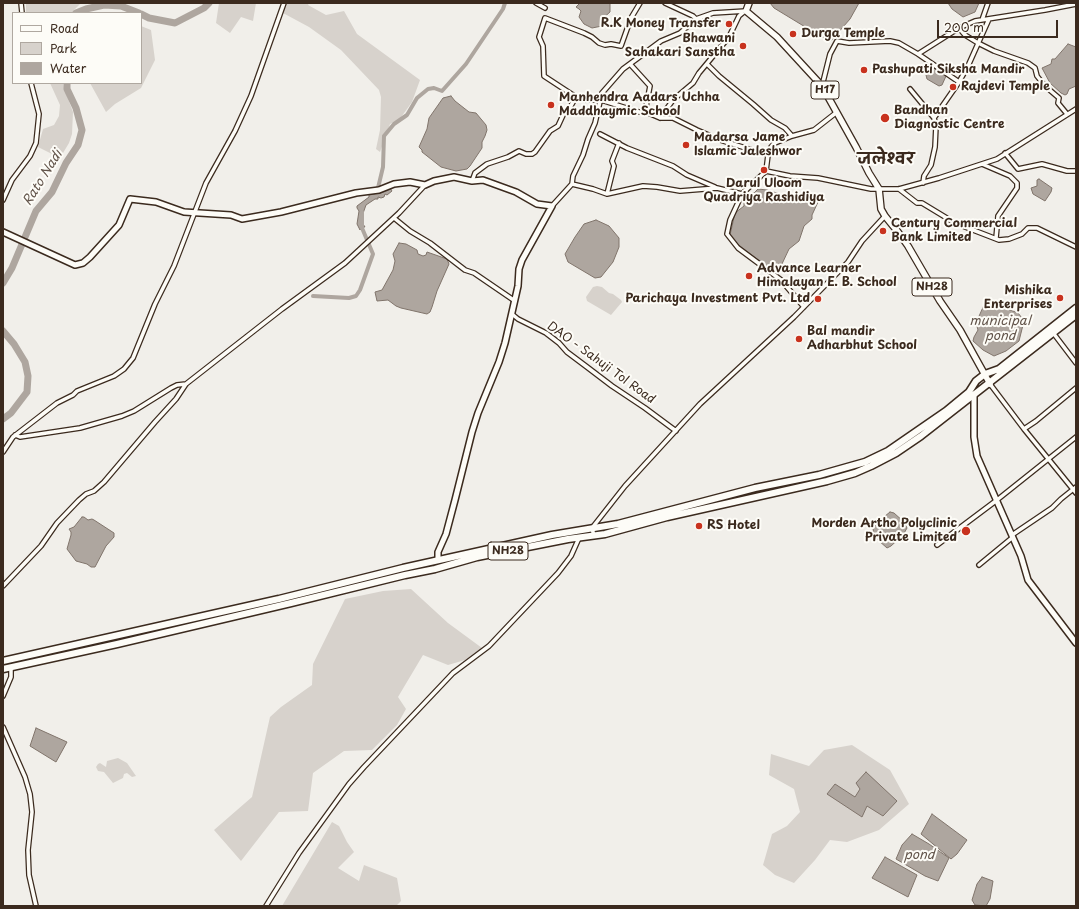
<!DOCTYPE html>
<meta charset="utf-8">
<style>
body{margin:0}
#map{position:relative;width:1079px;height:909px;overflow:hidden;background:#f1efea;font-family:"Playpen Sans",sans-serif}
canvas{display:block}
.frame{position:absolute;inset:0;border:4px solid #3b2a1e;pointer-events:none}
.legend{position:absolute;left:12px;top:12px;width:130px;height:72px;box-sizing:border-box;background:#fdfcf7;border:1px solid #afa8a0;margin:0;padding:5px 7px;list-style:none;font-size:12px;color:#3b2a1e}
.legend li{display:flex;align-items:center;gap:8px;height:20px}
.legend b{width:20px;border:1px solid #afa8a0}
.scale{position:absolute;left:937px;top:20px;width:121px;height:18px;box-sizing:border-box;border:2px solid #3b2a1e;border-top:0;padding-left:5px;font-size:12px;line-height:14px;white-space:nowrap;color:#3b2a1e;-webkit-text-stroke:3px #fdfcf7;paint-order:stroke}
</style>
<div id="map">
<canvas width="1079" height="909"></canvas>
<div class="frame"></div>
<ul class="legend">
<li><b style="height:5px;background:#fdfcf7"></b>Road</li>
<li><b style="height:11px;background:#d7d2cc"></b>Park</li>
<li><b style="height:11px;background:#aea69f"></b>Water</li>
</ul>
<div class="scale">200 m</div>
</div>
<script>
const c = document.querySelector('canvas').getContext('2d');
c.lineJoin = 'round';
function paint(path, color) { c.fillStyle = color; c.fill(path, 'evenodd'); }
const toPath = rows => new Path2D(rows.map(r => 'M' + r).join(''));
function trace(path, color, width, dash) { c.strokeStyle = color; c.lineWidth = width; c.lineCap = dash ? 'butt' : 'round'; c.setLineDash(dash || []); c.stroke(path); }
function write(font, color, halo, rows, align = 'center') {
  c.font = font + ' "Playpen Sans","Playpen Sans Deva",sans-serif'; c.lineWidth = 4; c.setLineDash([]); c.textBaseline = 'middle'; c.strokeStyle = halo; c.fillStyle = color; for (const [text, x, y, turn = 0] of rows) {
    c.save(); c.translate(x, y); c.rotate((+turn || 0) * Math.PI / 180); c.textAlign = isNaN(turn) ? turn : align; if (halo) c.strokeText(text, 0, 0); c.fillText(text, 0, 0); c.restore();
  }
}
paint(toPath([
 [26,3,81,3,74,10,73,13,26,13],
 [219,3,256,3,253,21,241,17,230,33,216,23],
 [286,3,309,3,308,5,326,15,344,11,357,34,420,80,412,102,399,120,390,124,380,152,376,149,380,130,381,97,379,90,341,50,309,27,283,13],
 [141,26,151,30,155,60,141,88,115,104,106,112,90,83,141,83],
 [50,83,63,83,64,88,73,112,72,134,69,143,60,158,38,147,43,129,54,125,59,116,60,105],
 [597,286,602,287,609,293,613,294,621,300,622,302,611,315,587,301,586,297,593,287],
 [411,589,448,623,482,648,465,660,448,665,423,655,398,697,406,709,397,725,372,750,344,751,313,773,308,811,279,812,241,861,214,830,252,797,270,717,281,707,312,685,313,664,345,599,383,591],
 [852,745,890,770,909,804,879,830,847,842,830,840,815,860,794,883,775,875,763,865,772,834,787,826,800,812,794,789,769,775,771,754,809,766,824,750],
 [118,758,127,763,136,776,132,777,127,773,124,774,123,778,113,783,104,772,98,771,96,767,98,764,100,763,106,767,107,761],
 [332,822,339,826,347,842,354,852,338,868,359,881,364,865,397,878,401,901,396,906,282,906]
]), '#d7d2cc');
const water = toPath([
 [580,3,610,3,610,12,601,20,603,24,602,26,592,28,584,24,579,17,581,11,579,9,576,7,580,3],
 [770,3,859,3,850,19,830,42,774,8,770,3],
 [948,3,979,3,975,12,963,17,952,9,948,3],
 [1068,44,1076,47,1076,86,1069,89,1067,94,1065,95,1061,93,1050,83,1042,68,1051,64,1052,59,1055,59,1068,44],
 [932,67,945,73,946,76,942,85,939,86,927,79,926,75,932,67],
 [451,96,455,101,469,112,476,113,486,125,487,130,485,136,482,142,482,148,470,166,467,169,456,171,441,167,422,152,422,150,419,147,427,129,429,118,443,98,451,96],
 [1039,179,1052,188,1051,192,1045,201,1033,194,1031,188,1037,186,1037,180,1039,179],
 [390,188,392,191,387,195,385,194,384,197,381,198,378,197,378,199,375,199,366,205,361,219,361,221,365,227,362,227,360,230,357,224,359,211,357,208,357,206,369,197,369,193,374,194,390,188],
 [758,189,767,190,796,199,806,197,818,202,812,215,812,219,804,226,799,241,789,249,781,266,773,271,740,246,734,240,730,235,735,213,744,206,744,202,749,194,754,193,758,189],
 [596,220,609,226,619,238,619,247,613,262,601,277,595,278,568,262,565,254,575,237,584,224,596,220],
 [399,243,406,244,417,250,418,254,423,256,426,255,427,252,447,259,449,264,437,291,432,307,430,312,427,314,401,308,396,306,388,300,377,301,375,292,382,290,393,270,395,261,393,254,399,243],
 [989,302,1018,313,1022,318,1024,321,1019,341,1006,351,994,356,983,350,973,341,974,337,978,330,976,323,984,305,989,302],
 [890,512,894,513,904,522,907,528,903,535,891,546,887,548,878,540,874,534,873,529,879,521,890,512],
 [82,517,84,517,88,520,92,519,94,520,114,533,114,537,106,546,95,567,91,567,87,564,76,561,67,549,71,535,71,532,69,529,74,527,82,517],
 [36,728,67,742,56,762,30,746,36,728],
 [866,772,897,801,883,816,867,806,862,817,827,794,835,784,855,797,860,789,856,783,866,772],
 [932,814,967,840,957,854,951,859,921,834,932,814],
 [912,834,929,844,949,858,938,881,925,876,896,859,902,845,912,834],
 [885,857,917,875,908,897,872,878,885,857],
 [982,877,993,881,990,899,986,906,975,905,972,900,977,884,982,877]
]);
paint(water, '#aea69f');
trace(water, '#80746b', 1);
trace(toPath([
 [375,191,378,188,383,167,384,136,394,124,407,115,417,98,428,89,434,88,442,91,466,64,503,9,505,3],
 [313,296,349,298,356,296,360,290,373,254,362,228,362,212]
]), '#aea69f', 4);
trace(toPath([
 [76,13,86,9,104,5,121,6,139,13],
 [141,14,149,18,175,23,204,8,209,3],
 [3,283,12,268,36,211,52,192,66,163,78,145,82,130,76,108,67,89,67,83],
 [3,331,14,344,25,362,28,376,27,392,11,413,3,419]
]), '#aea69f', 7);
const street = toPath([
 [21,3,22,13],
 [536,3,545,8],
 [665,3,693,16,696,19],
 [982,20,988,3],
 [959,28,965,35,978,43,994,51,1028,63,1035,68,1037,76,1045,86,1059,98,1058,103,1067,114],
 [918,54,959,28,975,21,1045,10,1076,4],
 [630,64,650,86,645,112],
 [707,64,719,76,753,104,771,120,785,128,792,136],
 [959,82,968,66,989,19],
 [822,86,830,54,837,41,849,43,890,41,899,43,918,54,959,82,934,118],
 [910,89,934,118,936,126,935,147,931,165,924,176,923,183],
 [576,97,544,76,543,46,539,37,545,18,584,33,592,37,599,43,605,45,611,44,621,46,631,18,640,3],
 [660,118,673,100,693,83,699,73,729,37,739,16,745,11],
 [600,134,627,148,673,166,687,175,715,187],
 [1005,153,1018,169,1042,164,1067,171,1076,171],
 [982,164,1010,176,1017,183,1017,188,998,216,996,238],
 [766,171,790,176,818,178,871,189,899,189,939,178,997,159,1076,109],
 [472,181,475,173,487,164,508,157,519,151,526,154,532,154,535,152,550,131,558,126,564,113,569,109,576,97,587,100,601,100,639,112,646,112,660,118,673,118,697,130,720,140,768,155,771,147,775,143,792,136,814,130,837,112],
 [572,184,593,189,607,194,643,186,657,187,680,191,717,188,742,194,766,171,768,155],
 [899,189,917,203,922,203,955,223,999,240,1009,239,1022,234,1028,228,1037,228,1076,247],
 [607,194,614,166,612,161,619,143],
 [742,194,730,220,727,234,738,248,781,280,804,307],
 [3,200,12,180,30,156,36,143,39,114,31,83],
 [552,206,572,184,573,176,583,155,588,139,595,123,602,93,623,69,661,41,680,33,696,19,713,13,746,11],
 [394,218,410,231,430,243,465,270,474,273,515,301],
 [512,314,518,319,546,333,559,343,567,352,587,367,612,386,645,408,676,431],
 [1054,334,1076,363],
 [990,384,1024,429,1076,493],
 [1024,429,1036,421,1076,388],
 [15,435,20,437,80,428,122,416,134,411,171,388,177,385,186,384],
 [3,452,13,437,57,403,73,395,77,391,114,376,124,369,133,358,155,304,174,266,206,183,235,131,251,96,284,3],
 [1012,535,1052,508,1061,499,1076,487],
 [594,536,592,528,625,486,700,404,794,317,848,262,862,241,885,216],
 [937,545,997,500,1076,437],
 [979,565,1013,537],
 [3,586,41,546,57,523,79,500,86,494,94,491,104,482,155,422,176,399,186,384,282,309,345,263,399,213,425,185],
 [3,696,11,677,11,667],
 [3,727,25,777,30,794,32,812,28,850,29,875,36,906],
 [266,906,299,853,349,784,364,767,453,673,489,646,558,573,571,556,579,538]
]);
const secondary = toPath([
 [3,232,75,265,83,263,90,257,119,225,130,199,156,202,184,212,231,215,242,219,281,212,356,193,379,190,394,184,410,182,425,185,434,181,454,177,472,181,483,180,516,192,537,204,552,206,522,260,519,269,518,286,505,343,499,362,478,413,472,432,455,500,446,534,438,552,438,560],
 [974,394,974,437,977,456,1021,556,1028,580,1076,643]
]);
const primary = toPath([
 [749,3,746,11,777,37,822,86,856,147,869,173,879,189,881,209,885,216,898,232,908,246,940,301,960,330,990,384]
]);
const highway = toPath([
 [3,661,279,599,403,568,552,535,618,524,755,488,819,475,865,462,888,451,946,411,969,392,976,381,985,374,999,369,1076,308],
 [3,669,117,644,291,603,405,575,435,569,477,557,568,539,605,534,667,517,827,481,855,473,871,466,896,453,921,436,1076,315]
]);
trace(street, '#3b2a1e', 6);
trace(secondary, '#3b2a1e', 8);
trace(primary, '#3b2a1e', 8);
trace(highway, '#3b2a1e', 9);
trace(street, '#fdfcf7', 3.5);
trace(secondary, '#fdfcf7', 5);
trace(primary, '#fdfcf7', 5.5);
trace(highway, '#fdfcf7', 6);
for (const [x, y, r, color] of [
 [729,24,4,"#c8321e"],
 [793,34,4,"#c8321e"],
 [743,46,4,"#c8321e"],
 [864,70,4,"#c8321e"],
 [953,87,4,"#c8321e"],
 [551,105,4,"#c8321e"],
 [885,118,5,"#c8321e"],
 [686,145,4,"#c8321e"],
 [764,170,4,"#c8321e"],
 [883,231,4,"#c8321e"],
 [749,276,4,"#c8321e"],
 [1060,298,4,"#c8321e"],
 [818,299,4,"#c8321e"],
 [799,339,4,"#c8321e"],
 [699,526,4,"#c8321e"],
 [966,531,5,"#c8321e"]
]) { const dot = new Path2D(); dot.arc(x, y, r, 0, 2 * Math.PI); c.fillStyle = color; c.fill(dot); trace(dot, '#fdfcf7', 1.5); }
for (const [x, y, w] of [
 [825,90,28],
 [932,287,40],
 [508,551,40]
]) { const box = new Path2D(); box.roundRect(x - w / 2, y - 9, w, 18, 3); c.fillStyle = '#fdfcf7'; c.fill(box); trace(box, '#3b2a1e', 1); }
write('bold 11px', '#3b2a1e', null, [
 ["H17",825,90],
 ["NH28",932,287],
 ["NH28",508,551]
]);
write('bold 12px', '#3b2a1e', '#fdfcf7', [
 ["R.K Money Transfer",721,24,"right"],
 ["Durga Temple",801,34],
 ["Bhawani",735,39,"right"],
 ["Sahakari Sanstha",735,53,"right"],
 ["Pashupati Siksha Mandir",872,70],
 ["Rajdevi Temple",961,87],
 ["Manhendra Aadars Uchha",559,98],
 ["Maddhaymic School",559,112],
 ["Bandhan",894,111],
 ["Diagnostic Centre",894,125],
 ["Madarsa Jame",694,138],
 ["Islamic Jaleshwor",694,152],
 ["Darul Uloom",764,184,"center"],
 ["Quadriya Rashidiya",764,198,"center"],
 ["Century Commercial",891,224],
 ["Bank Limited",891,238],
 ["Advance Learner",757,269],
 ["Himalayan E. B. School",757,283],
 ["Mishika",1052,291,"right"],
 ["Enterprises",1052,305,"right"],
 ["Parichaya Investment Pvt. Ltd",810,299,"right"],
 ["Bal mandir",807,332],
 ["Adharbhut School",807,346],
 ["Morden Artho Polyclinic",957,524,"right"],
 ["Private Limited",957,538,"right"],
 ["RS Hotel",707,526]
], 'left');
write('12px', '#3b2a1e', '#fdfcf7', [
 ["DAO - Sahuji Tol Road",601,363,36]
]);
write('italic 13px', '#63554b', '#fdfcf7', [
 ["Rato Nadi",43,178,-58],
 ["municipal",1000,321],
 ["pond",1000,336],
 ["pond",919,855]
]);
write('bold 16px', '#3b2a1e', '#fdfcf7', [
 ["जलेश्वर",886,160]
]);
</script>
